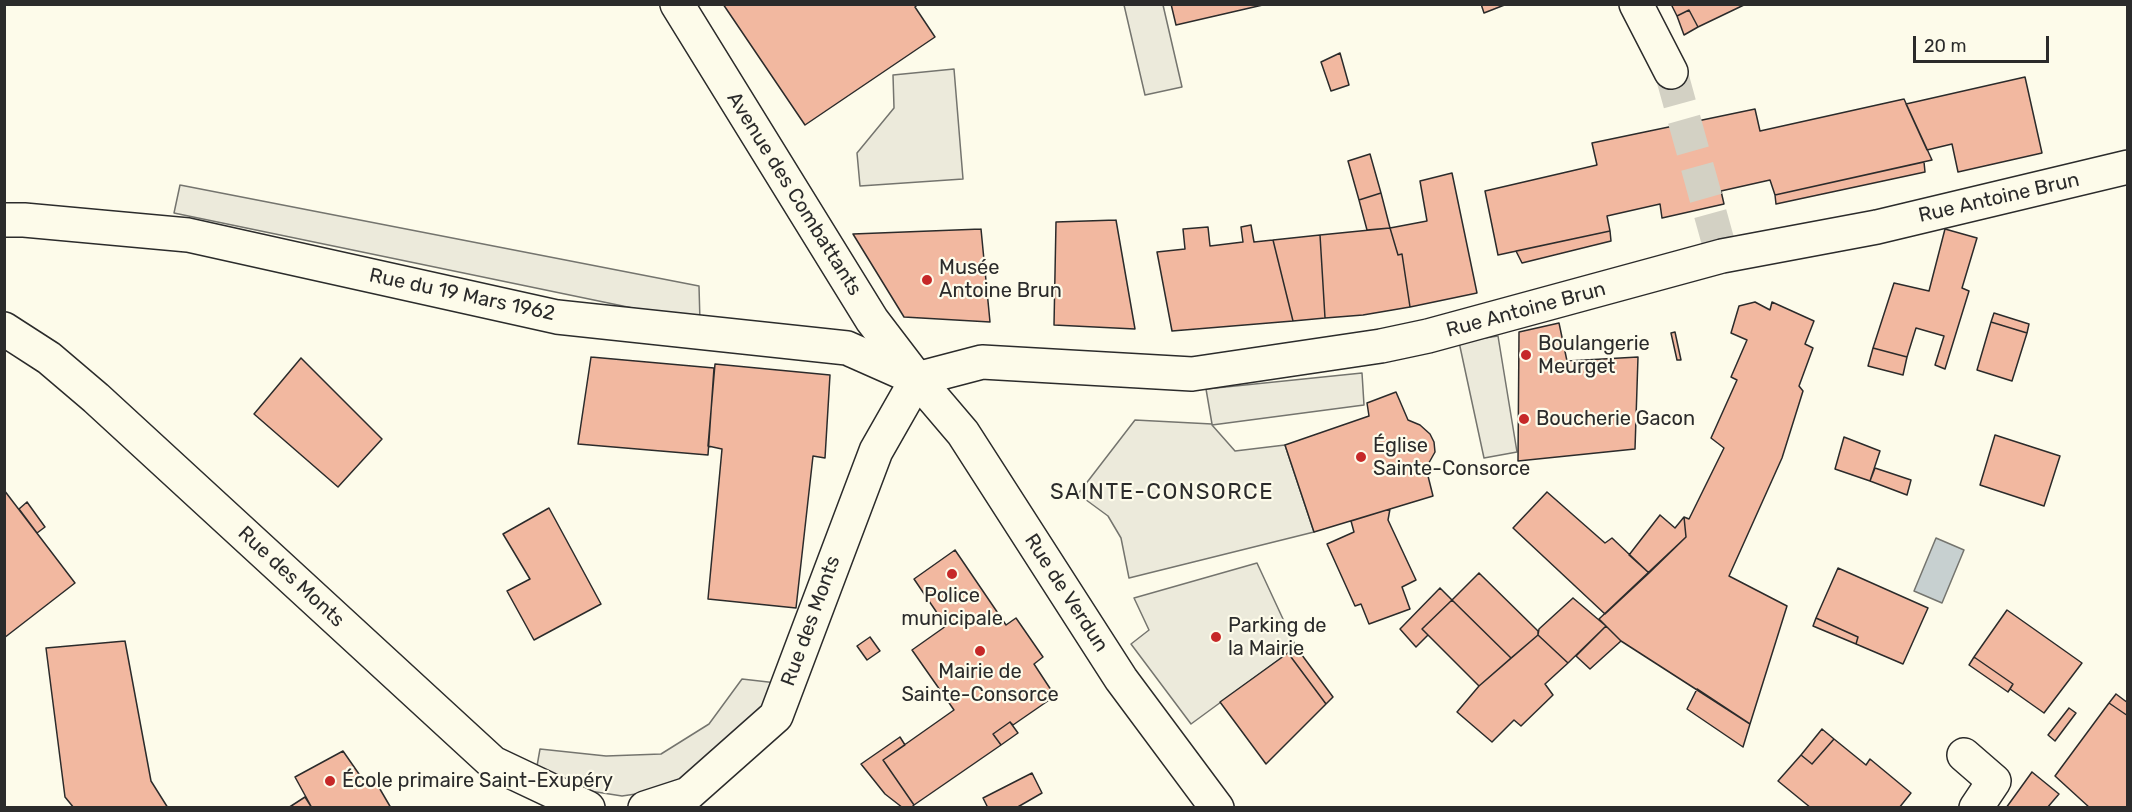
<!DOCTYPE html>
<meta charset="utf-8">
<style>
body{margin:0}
#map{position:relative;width:2132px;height:812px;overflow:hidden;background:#fdfbea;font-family:Rubik,sans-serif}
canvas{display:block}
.frame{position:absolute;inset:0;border:6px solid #2b2b2b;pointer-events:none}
.scale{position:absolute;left:1913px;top:36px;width:136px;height:27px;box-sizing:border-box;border:3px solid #2b2b2b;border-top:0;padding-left:8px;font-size:18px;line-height:21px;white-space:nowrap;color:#2b2b2b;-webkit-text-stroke:4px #fdfbea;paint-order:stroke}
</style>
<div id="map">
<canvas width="2132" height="812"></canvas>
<div class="frame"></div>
<div class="scale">20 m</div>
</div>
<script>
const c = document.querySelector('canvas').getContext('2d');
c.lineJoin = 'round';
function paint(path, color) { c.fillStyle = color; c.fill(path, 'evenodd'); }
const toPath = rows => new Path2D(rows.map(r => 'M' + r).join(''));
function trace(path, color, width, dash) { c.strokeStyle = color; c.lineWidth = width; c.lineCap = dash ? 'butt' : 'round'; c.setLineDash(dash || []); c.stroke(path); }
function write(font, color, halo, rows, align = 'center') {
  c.font = font + ' Rubik,sans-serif'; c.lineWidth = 4.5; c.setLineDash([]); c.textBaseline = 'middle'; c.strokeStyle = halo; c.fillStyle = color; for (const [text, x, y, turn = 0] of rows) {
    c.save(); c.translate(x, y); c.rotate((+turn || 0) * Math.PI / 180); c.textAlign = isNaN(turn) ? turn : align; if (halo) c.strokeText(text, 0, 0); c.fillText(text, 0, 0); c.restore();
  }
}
const parking = toPath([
 [1124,5,1163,5,1182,87,1145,95,1124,5],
 [954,69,963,179,860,186,857,153,894,108,893,75,954,69],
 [180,185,699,286,700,322,174,213,180,185],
 [1498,336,1517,452,1484,458,1459,342,1498,336],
 [1362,373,1364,405,1212,425,1235,451,1285,445,1314,532,1129,578,1121,538,1108,516,1078,494,1135,420,1212,424,1206,389,1362,373],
 [1257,563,1296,647,1191,724,1131,644,1149,630,1134,598,1257,563],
 [742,679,777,683,766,715,677,788,622,796,571,788,537,766,540,749,606,756,661,754,709,724,742,679]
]);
paint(parking, '#eceadb');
trace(parking, '#74746e', 1.5);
const water = toPath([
 [1936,538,1964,550,1942,603,1914,591,1936,538]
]);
paint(water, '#c7d0d0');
trace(water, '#74746e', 1.5);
const building = toPath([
 [723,4,918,4,915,7,935,37,805,125,723,4],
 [1171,4,1267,4,1176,25,1171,4],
 [1481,4,1507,4,1484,13,1481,4],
 [1671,4,1746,4,1698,27,1689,10,1677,16,1671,4],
 [1689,10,1698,27,1684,35,1677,16,1689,10],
 [1340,53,1349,85,1331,91,1321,62,1340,53],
 [2025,77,2042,153,1958,172,1952,144,1927,150,1906,104,2025,77],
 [1904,99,1932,160,1775,195,1770,180,1721,191,1724,204,1662,218,1660,204,1607,216,1610,231,1498,255,1485,191,1597,165,1592,143,1755,109,1760,131,1904,99],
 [1370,154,1381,193,1359,200,1348,161,1370,154],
 [1924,162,1925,172,1776,204,1775,195,1924,162],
 [1452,173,1477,293,1410,307,1402,254,1398,255,1390,228,1427,221,1420,181,1452,173],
 [1381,193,1390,228,1367,230,1359,200,1381,193],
 [1116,220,1135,329,1054,325,1056,222,1116,220],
 [1251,225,1254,242,1273,240,1293,321,1172,331,1157,252,1185,249,1183,229,1208,227,1210,246,1243,242,1241,227,1251,225],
 [1390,228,1398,255,1402,254,1410,307,1363,315,1325,318,1320,235,1390,228],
 [981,229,990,322,904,317,853,234,981,229],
 [1945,229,1977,238,1962,288,1969,291,1945,369,1935,365,1944,336,1916,328,1907,357,1873,348,1894,283,1929,291,1945,229],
 [1610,231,1611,241,1522,263,1516,251,1610,231],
 [1320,235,1325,318,1293,321,1273,240,1320,235],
 [1755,302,1770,310,1772,302,1814,321,1805,344,1813,348,1799,386,1803,391,1782,458,1729,576,1787,606,1750,724,1621,641,1599,619,1686,537,1684,517,1689,519,1724,448,1711,438,1737,380,1731,377,1747,340,1731,333,1739,306,1755,302],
 [1994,313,2029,324,2027,333,1991,322,1994,313],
 [1991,322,2027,333,2012,381,1977,370,1991,322],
 [1559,323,1567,361,1638,357,1635,449,1518,461,1519,332,1559,323],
 [1675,332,1681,360,1677,360,1671,333,1675,332],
 [1873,348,1907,357,1903,375,1868,366,1873,348],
 [591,357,714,368,708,455,578,444,591,357],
 [301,358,382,439,338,487,254,414,301,358],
 [715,364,830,375,825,458,813,456,796,608,708,599,722,449,708,446,715,364],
 [1396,392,1408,420,1420,425,1430,434,1434,442,1435,452,1426,468,1433,496,1314,532,1285,445,1369,416,1367,403,1396,392],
 [1995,435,2060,456,2044,506,1980,485,1995,435],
 [1844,437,1880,451,1870,481,1835,469,1844,437],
 [1875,468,1911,480,1907,495,1870,481,1875,468],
 [4,490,75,583,4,638,4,490],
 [1547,492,1605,543,1612,538,1649,573,1605,614,1513,528,1547,492],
 [27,502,45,527,37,533,19,509,27,502],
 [549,508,601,604,534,640,507,591,530,579,503,534,549,508],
 [1390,509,1388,520,1416,580,1402,587,1410,609,1369,624,1361,604,1355,606,1327,544,1354,532,1351,521,1390,509],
 [1660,515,1675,528,1684,517,1686,537,1649,573,1629,555,1660,515],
 [955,550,1006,625,1016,618,1043,657,1034,664,1055,696,1013,725,1010,722,993,734,1001,745,914,805,883,760,954,710,912,650,946,626,914,579,955,550],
 [1838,568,1928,608,1903,664,1856,644,1858,637,1816,618,1838,568],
 [1479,573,1538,631,1538,635,1511,658,1452,600,1479,573],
 [1440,588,1452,600,1422,629,1428,635,1416,647,1400,629,1440,588],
 [1573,598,1606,626,1568,663,1538,635,1539,629,1573,598],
 [1452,600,1511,658,1479,686,1422,629,1452,600],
 [2007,610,2082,663,2044,713,2010,689,2013,684,1974,657,2007,610],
 [1816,618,1858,637,1856,644,1813,626,1816,618],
 [1606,626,1621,641,1590,669,1576,656,1606,626],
 [1538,635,1568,663,1545,684,1553,695,1521,726,1514,720,1492,742,1457,712,1479,686,1538,635],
 [870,637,880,651,867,660,857,646,870,637],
 [125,641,151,781,168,808,74,808,65,797,46,648,125,641],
 [1296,647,1333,697,1326,704,1288,653,1296,647],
 [1288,653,1326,704,1266,764,1220,702,1288,653],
 [1974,657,2013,684,2008,692,1969,665,1974,657],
 [1697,689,1750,724,1743,747,1687,709,1697,689],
 [2116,694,2128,703,2128,716,2109,703,2116,694],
 [2109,703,2128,716,2128,808,2090,808,2055,776,2109,703],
 [2069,708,2076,713,2055,741,2048,735,2069,708],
 [1010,722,1018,733,1001,745,993,734,1010,722],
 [1822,729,1834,739,1812,764,1801,755,1822,729],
 [900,737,905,745,883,760,914,805,911,808,903,808,885,794,861,764,900,737],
 [1834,739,1866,765,1870,759,1911,793,1899,808,1811,808,1778,781,1801,755,1812,764,1834,739],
 [343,751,368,787,377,784,391,808,312,808,295,777,343,751],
 [2032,772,2059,794,2047,808,2006,808,2032,772],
 [1032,773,1042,793,1016,808,988,808,983,798,1032,773],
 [305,797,312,808,288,808,305,797]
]);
paint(building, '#f2b8a0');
trace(building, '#2b2b2b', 1.5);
trace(toPath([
 [1671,72,1722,256]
]), '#d3d1c4', 33, [33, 16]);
const minor = toPath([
 [677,4,872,320,917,379,963,433,1121,679,1217,808],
 [1636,4,1671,72],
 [1964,755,1994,781,1976,808]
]);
const tertiary = toPath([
 [4,220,24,220,188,235,557,317,847,348,917,379],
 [4,329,49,358,96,398,493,763,588,808],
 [917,379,982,362,1192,374,1381,346,1428,336,1722,256,1877,227,2128,167],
 [645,808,688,794,776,716,876,451,917,379]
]);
trace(minor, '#2b2b2b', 36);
trace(tertiary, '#2b2b2b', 36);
trace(minor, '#fdfbea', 33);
trace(tertiary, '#fdfbea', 33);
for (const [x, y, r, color] of [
 [927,280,6,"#c62828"],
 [1526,355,6,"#c62828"],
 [1524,419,6,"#c62828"],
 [1361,457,6,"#c62828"],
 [952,574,6,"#c62828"],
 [1216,637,6,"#c62828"],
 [980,651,6,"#c62828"],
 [330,781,6,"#c62828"]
]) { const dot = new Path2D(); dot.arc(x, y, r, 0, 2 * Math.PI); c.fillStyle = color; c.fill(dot); trace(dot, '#fdfbea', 2); }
write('20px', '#2b2b2b', '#fdfbea', [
 ["Avenue des Combattants",794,194,58],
 ["Rue Antoine Brun",1999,198,-13],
 ["Rue du 19 Mars 1962",462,295,12],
 ["Rue Antoine Brun",1526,310,-15],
 ["Rue des Monts",291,577,43],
 ["Rue de Verdun",1066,593,57],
 ["Rue des Monts",811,621,-70]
]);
write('20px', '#2b2b2b', '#fdfbea', [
 ["Musée",939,268],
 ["Antoine Brun",939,291],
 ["Boulangerie",1538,344],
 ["Meurget",1538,367],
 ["Boucherie Gacon",1536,419],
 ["Église",1373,446],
 ["Sainte-Consorce",1373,469],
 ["Police",952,596,"center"],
 ["municipale",952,619,"center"],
 ["Parking de",1228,626],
 ["la Mairie",1228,649],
 ["Mairie de",980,672,"center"],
 ["Sainte-Consorce",980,695,"center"],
 ["École primaire Saint-Exupéry",342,781]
], 'left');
c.letterSpacing = '1.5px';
write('22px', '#2b2b2b', '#fdfbea', [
 ["SAINTE-CONSORCE",1162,493]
]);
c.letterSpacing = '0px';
</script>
